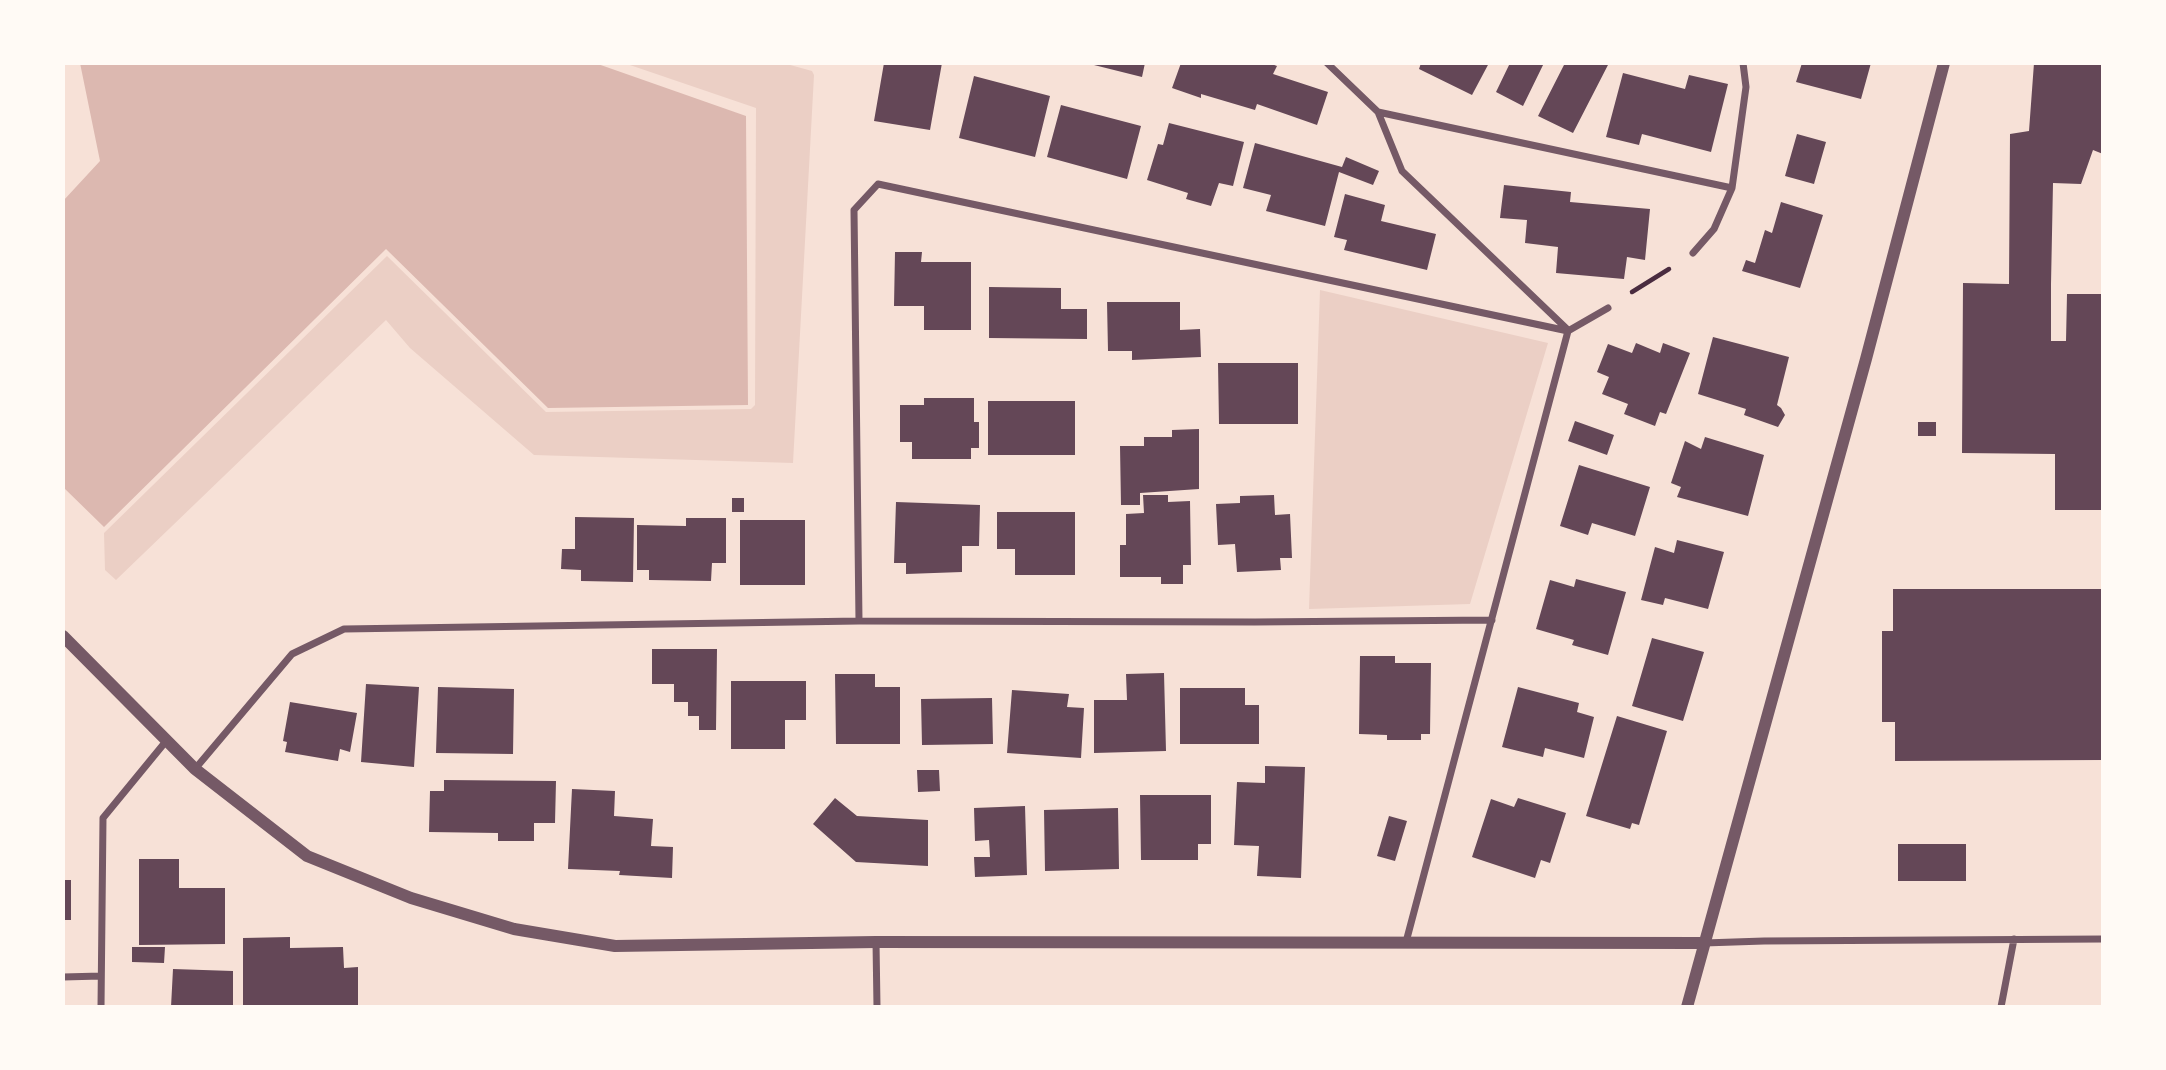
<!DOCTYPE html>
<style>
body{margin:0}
#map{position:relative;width:2166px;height:1070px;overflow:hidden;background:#f7e1d7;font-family:Commissioner,sans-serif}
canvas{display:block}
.frame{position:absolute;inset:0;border:65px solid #fffaf5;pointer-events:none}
</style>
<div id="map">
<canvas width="2166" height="1070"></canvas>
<div class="frame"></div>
</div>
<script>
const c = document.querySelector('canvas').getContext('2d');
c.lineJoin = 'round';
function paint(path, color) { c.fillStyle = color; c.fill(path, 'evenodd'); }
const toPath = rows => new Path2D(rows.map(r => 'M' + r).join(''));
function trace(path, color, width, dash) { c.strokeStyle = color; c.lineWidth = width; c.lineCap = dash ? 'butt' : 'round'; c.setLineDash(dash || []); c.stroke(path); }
paint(toPath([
 [624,63,783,63,812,71,814,75,793,463,534,455,410,348,386,320,116,580,105,570,104,533,387,256,546,412,751,409,755,405,756,108],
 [1320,290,1548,343,1470,604,1309,609]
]), '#ebcfc5');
paint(toPath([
 [80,63,595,63,746,116,748,405,548,408,386,249,104,527,63,487,63,201,100,161]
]), '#dcb8b0');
paint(toPath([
 [884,63,942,63,930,130,874,121],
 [1086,63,1145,63,1142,77],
 [1181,63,1269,63,1277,66,1273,74,1328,92,1317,125,1257,104,1255,110,1201,94,1201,98,1172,88],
 [1421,63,1489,63,1472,95,1419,69],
 [1510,63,1544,63,1523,106,1496,92],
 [1565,63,1609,63,1573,133,1538,116],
 [1802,63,1871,63,1861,99,1796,82],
 [2034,63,2103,63,2103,154,2093,150,2081,184,2053,183,2051,284,2051,341,2066,341,2067,294,2103,294,2103,510,2055,510,2055,454,1962,453,1963,283,2009,284,2010,134,2029,131],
 [1623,73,1685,89,1689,75,1728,84,1711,152,1642,134,1639,145,1606,137],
 [974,76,1050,96,1035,157,959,138],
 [1061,105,1141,126,1127,179,1047,157],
 [1169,123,1244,142,1233,186,1219,183,1211,206,1186,199,1188,193,1147,180,1158,144,1163,145],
 [1797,134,1826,142,1814,184,1785,176],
 [1255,143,1342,167,1346,157,1379,171,1373,185,1339,172,1325,226,1266,211,1271,195,1243,188],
 [1504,185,1571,192,1570,202,1650,209,1645,260,1627,257,1624,279,1556,273,1558,247,1525,243,1527,220,1500,218],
 [1345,194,1385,205,1381,221,1436,234,1427,270,1344,250,1347,240,1334,237],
 [1781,202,1823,215,1800,288,1742,271,1746,260,1755,263,1765,230,1772,233],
 [895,252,922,252,921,262,971,262,971,330,924,330,924,306,894,306],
 [989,287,1061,288,1061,309,1087,309,1087,339,989,338],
 [1107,302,1180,302,1180,330,1200,329,1201,357,1132,360,1132,351,1108,351],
 [1713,337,1789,357,1777,405,1781,408,1785,415,1778,427,1744,415,1746,409,1698,394],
 [1636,343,1660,353,1663,343,1690,353,1666,414,1660,412,1655,426,1624,414,1628,404,1602,394,1609,377,1597,372,1608,344,1632,353],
 [1218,363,1298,363,1298,424,1219,424],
 [924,398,974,398,974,422,979,422,979,448,971,448,971,459,912,459,912,442,900,442,900,405,924,405],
 [988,401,1075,401,1075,455,988,455],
 [1575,421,1614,435,1607,455,1568,441],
 [1918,422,1936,422,1936,436,1918,436],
 [1199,429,1199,489,1140,493,1140,505,1121,505,1120,446,1144,446,1144,437,1172,437,1172,430],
 [1705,437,1764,455,1748,516,1677,497,1681,487,1671,483,1685,441,1701,449],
 [1579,465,1650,487,1635,536,1592,523,1588,535,1560,526],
 [1143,495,1168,495,1168,502,1190,501,1191,565,1183,565,1183,584,1161,584,1161,577,1120,577,1120,545,1126,545,1126,514,1144,513],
 [1274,495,1275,515,1290,514,1292,558,1280,558,1281,570,1237,572,1235,544,1218,545,1216,504,1240,503,1240,496],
 [732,498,744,498,744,512,732,512],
 [896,502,980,505,979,546,962,546,962,572,906,574,906,563,894,563],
 [997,512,1075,512,1075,575,1015,575,1015,549,997,549],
 [575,517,634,518,633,582,581,581,581,570,561,569,562,549,575,549],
 [686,518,726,518,726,563,712,563,711,581,649,580,649,570,637,570,637,525,686,526],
 [740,520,805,520,805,585,740,585],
 [1677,540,1724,552,1708,609,1665,598,1663,605,1641,600,1655,547,1674,553],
 [1576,579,1626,592,1608,655,1572,645,1574,640,1536,629,1550,580,1574,587],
 [1893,589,2103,589,2103,760,1895,761,1895,722,1882,722,1882,631,1893,631],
 [1652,638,1704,652,1683,721,1632,706],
 [652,649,717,649,716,730,699,730,699,716,688,716,688,702,674,702,674,684,652,684],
 [1360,656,1395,656,1395,663,1431,663,1430,734,1421,734,1421,740,1387,740,1387,735,1359,734],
 [1164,673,1166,751,1094,753,1094,700,1127,700,1126,674],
 [835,674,875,674,875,687,900,687,900,744,836,744],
 [731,681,806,681,806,720,785,720,785,749,731,749],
 [366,684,419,687,414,767,361,762],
 [438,687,514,689,513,754,436,753],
 [1518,687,1579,703,1577,712,1594,717,1584,758,1545,748,1543,757,1502,747],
 [1180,688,1245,688,1245,705,1259,705,1259,744,1180,744],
 [1012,690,1069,694,1067,707,1084,708,1081,758,1007,753],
 [992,698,993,744,922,745,921,699],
 [290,702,357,713,350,752,340,749,338,761,285,752,287,742,283,741],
 [1617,716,1667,731,1639,825,1632,823,1630,829,1586,816],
 [1265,766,1305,767,1301,878,1257,876,1259,846,1234,845,1237,782,1265,783],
 [917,770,939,770,940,791,918,792],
 [444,780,556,781,555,823,534,823,534,841,498,841,498,833,429,832,430,791,444,791],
 [572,789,615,791,614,816,653,819,651,846,673,847,672,878,619,875,620,871,568,869],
 [1140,795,1211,795,1211,844,1198,844,1198,860,1141,860],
 [835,798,857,816,928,820,928,866,856,862,813,824],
 [1518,798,1566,813,1550,863,1541,860,1535,878,1472,857,1491,799,1514,807],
 [1025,806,1027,875,975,877,974,857,990,857,989,840,975,841,974,808],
 [1118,808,1119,869,1045,871,1044,810],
 [1389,816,1407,821,1395,861,1377,856],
 [1898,844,1966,844,1966,881,1898,881],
 [139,859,179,859,179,888,225,888,225,944,139,945],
 [63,880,71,880,71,920,63,920],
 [290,937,290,948,343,947,344,968,358,967,358,1007,243,1007,243,938],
 [132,947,165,947,164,963,132,962],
 [173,969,233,971,233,1007,171,1007]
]), '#644757');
trace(toPath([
 [1632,292,1669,269]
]), '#4a2c40', 4.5);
trace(toPath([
 [1327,63,1378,112,1732,188],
 [1378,112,1402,171,1568,330],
 [1693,253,1714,229,1732,188,1746,87,1743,63],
 [859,621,854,210,878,184,1568,331],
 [195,769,292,654,344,629,859,621,1255,622,1492,620],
 [876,942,877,1007],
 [1406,942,1568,331,1608,308],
 [1704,943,1764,941,2103,939],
 [63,977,101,976],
 [101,1007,103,818,167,740],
 [2001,1007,2014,939]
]), '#755966', 7);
trace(toPath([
 [63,636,195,769,307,856,411,898,514,929,615,946,876,942,1704,943],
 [1687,1007,1866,359,1944,63]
]), '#755966', 12);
</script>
